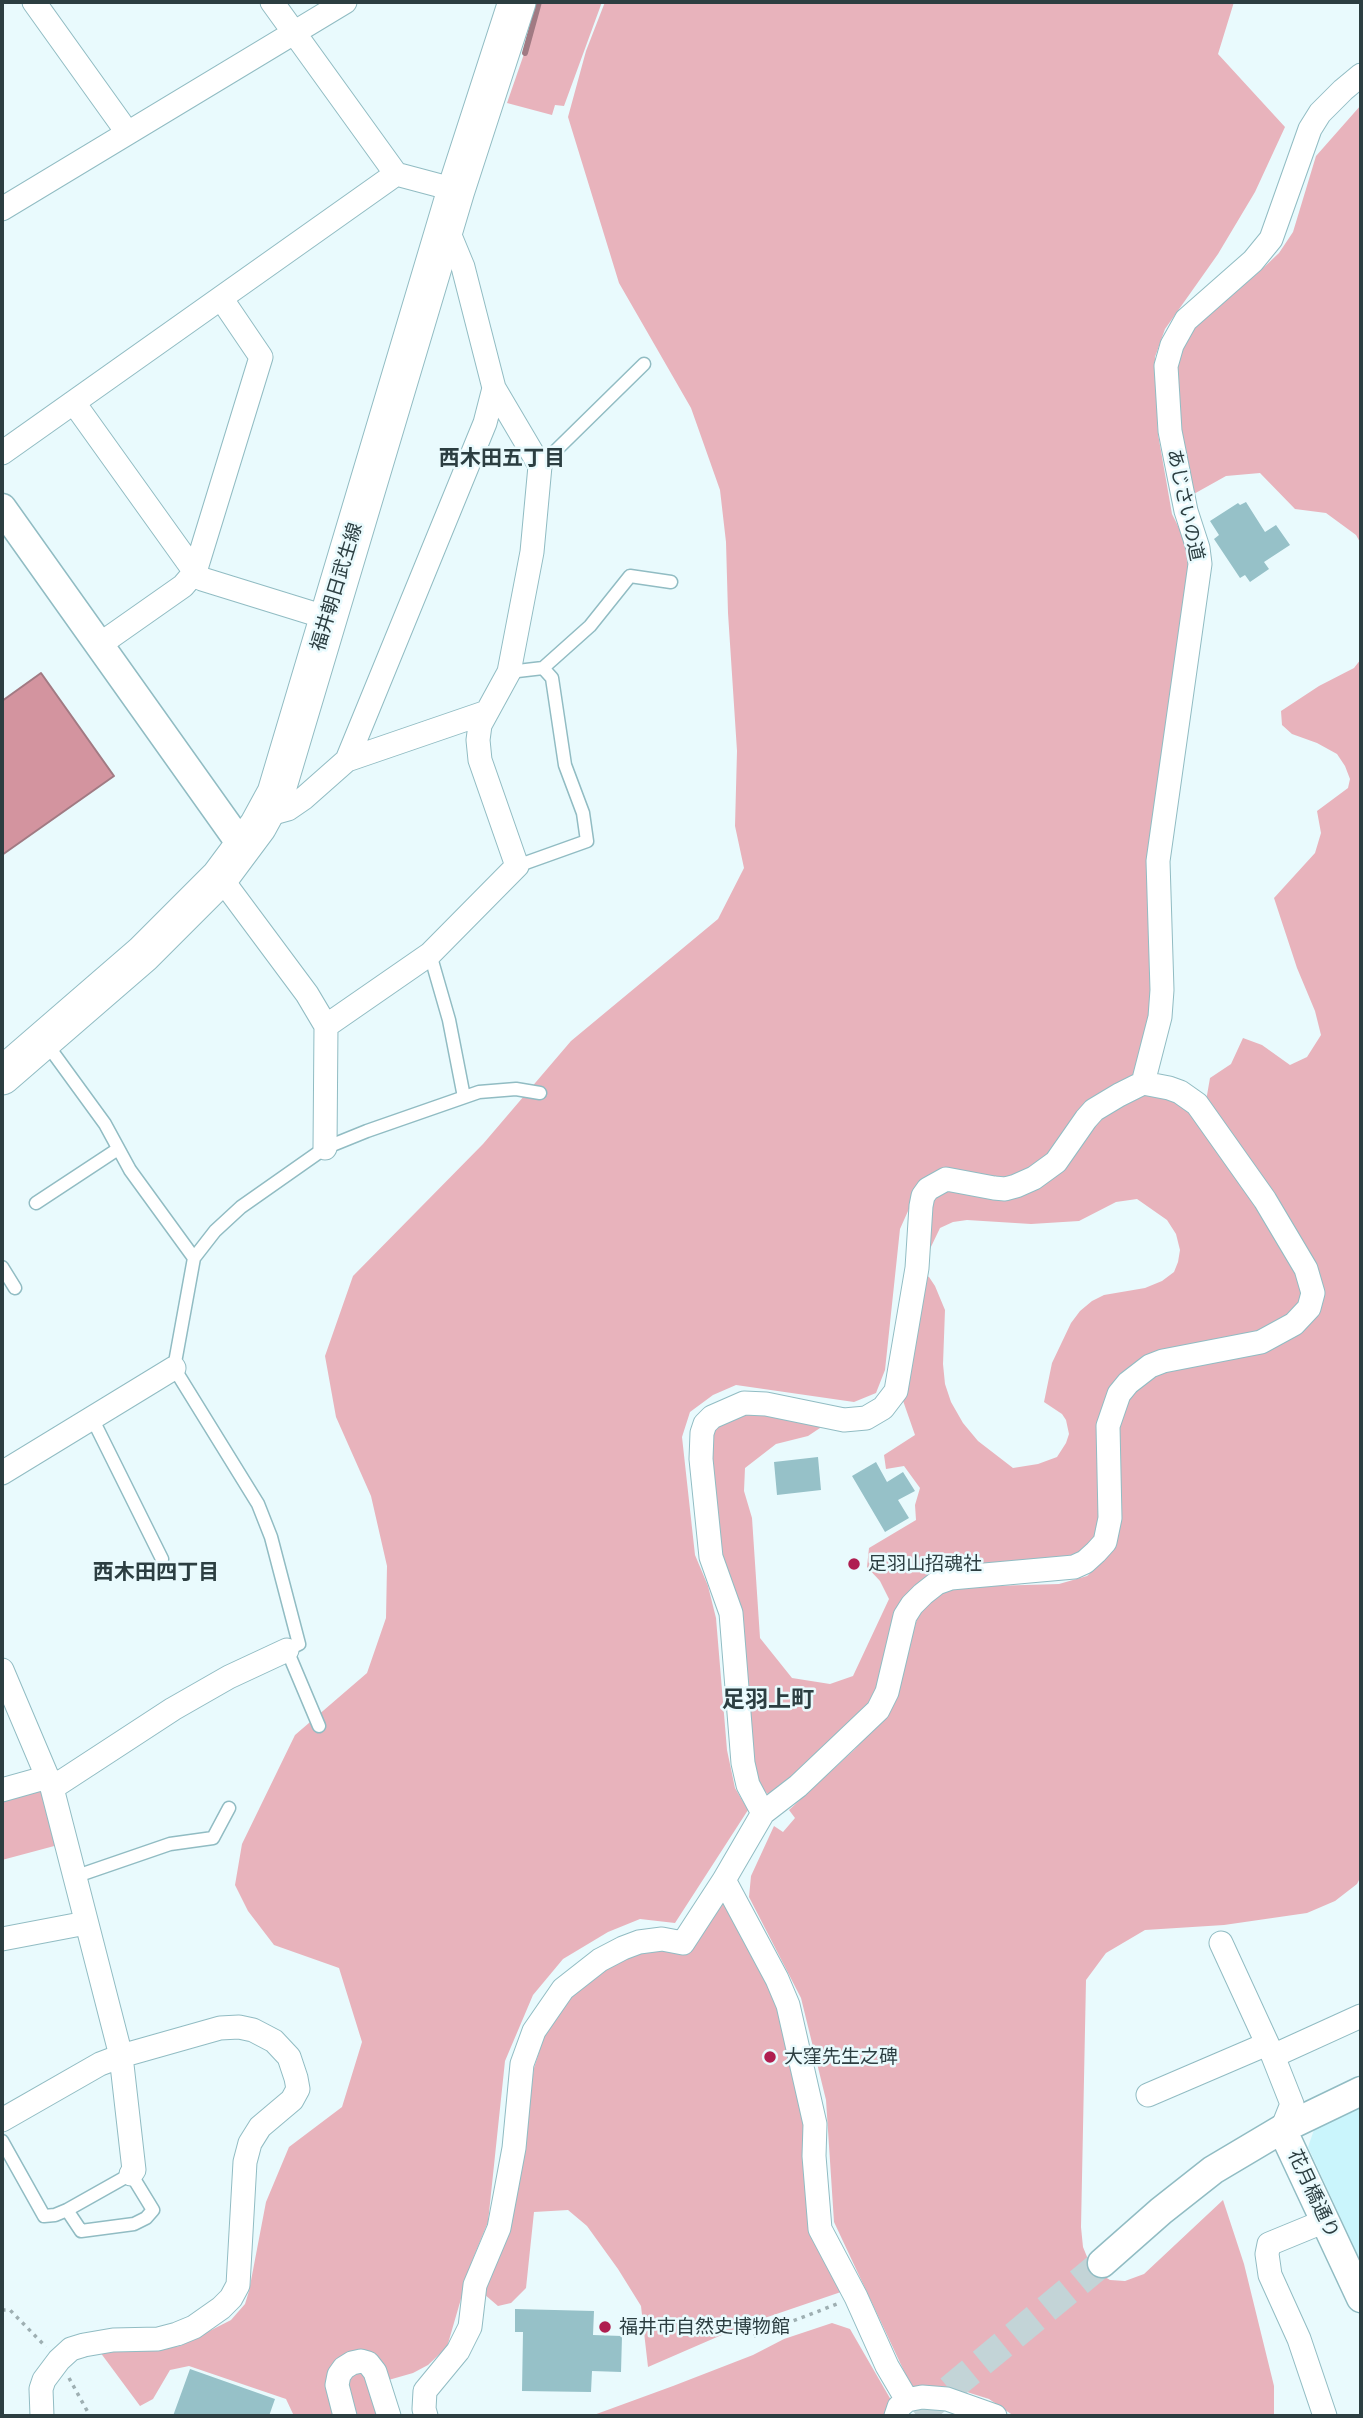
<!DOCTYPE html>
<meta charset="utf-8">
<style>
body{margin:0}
#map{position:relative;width:1363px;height:2418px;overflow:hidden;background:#e9fafd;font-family:Literata,serif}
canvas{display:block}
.frame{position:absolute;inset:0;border:4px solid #2c3e41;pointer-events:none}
</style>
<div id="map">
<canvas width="1363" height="2418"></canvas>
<div class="frame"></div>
</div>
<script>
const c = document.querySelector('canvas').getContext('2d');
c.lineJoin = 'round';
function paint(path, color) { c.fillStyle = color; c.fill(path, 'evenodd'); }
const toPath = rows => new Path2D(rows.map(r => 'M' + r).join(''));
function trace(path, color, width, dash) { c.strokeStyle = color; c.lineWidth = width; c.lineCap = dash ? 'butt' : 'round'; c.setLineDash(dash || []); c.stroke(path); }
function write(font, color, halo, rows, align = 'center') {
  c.font = font + ' Literata,"Noto Sans JP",serif'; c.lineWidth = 5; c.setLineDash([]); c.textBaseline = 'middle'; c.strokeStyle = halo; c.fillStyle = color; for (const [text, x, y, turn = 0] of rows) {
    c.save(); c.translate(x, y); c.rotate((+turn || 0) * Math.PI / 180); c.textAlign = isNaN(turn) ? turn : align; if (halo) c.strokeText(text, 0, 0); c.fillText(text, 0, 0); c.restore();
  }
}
paint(toPath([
 [1361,2105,1361,2262,1308,2147,1315,2127]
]), '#caf5fc');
paint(toPath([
 [542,2,602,2,564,106,555,105,552,115,507,103],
 [605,2,1234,2,1218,54,1285,127,1255,192,1218,254,1165,329,1155,357,1158,434,1172,514,1190,550,1155,993,1139,1079,1056,1157,1022,1178,916,1193,900,1229,885,1370,876,1393,854,1402,736,1385,713,1395,690,1412,682,1437,695,1555,708,1586,716,1618,727,1750,735,1788,748,1810,675,1923,640,1919,608,1932,563,1959,533,1995,505,2061,488,2222,472,2261,447,2347,428,2365,413,2373,385,2381,339,2360,332,2365,328,2374,336,2416,294,2416,286,2399,189,2366,170,2370,153,2399,140,2406,97,2348,162,2349,180,2346,231,2320,245,2304,249,2291,266,2202,289,2147,342,2107,362,2042,339,1968,274,1945,248,1911,235,1885,242,1844,295,1735,367,1673,386,1618,387,1566,371,1496,336,1417,325,1356,353,1276,483,1144,571,1041,718,919,744,868,735,826,737,751,728,613,726,542,720,490,691,408,619,283,568,117,586,51],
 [1361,105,1361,544,1356,535,1326,513,1295,509,1260,473,1226,476,1192,495,1178,432,1176,367,1181,348,1191,331,1259,272,1279,253,1293,232,1316,156],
 [1361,659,1361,1876,1357,1884,1335,1901,1307,1913,1224,1925,1145,1930,1106,1953,1086,1980,1081,2227,1083,2247,1092,2269,1110,2280,1125,2281,1144,2274,1223,2200,1244,2264,1274,2386,1274,2416,1014,2416,989,2399,951,2387,911,2386,834,2222,826,2100,801,1998,749,1897,751,1876,774,1826,783,1832,795,1818,789,1810,855,1749,891,1709,919,1612,931,1601,945,1590,958,1587,1059,1584,1087,1576,1099,1565,1108,1554,1119,1409,1141,1378,1260,1345,1317,1293,1206,1101,1210,1078,1231,1064,1243,1038,1262,1045,1290,1065,1307,1057,1321,1035,1315,1011,1297,968,1274,898,1315,853,1321,833,1317,811,1348,788,1350,779,1345,766,1337,754,1317,743,1292,734,1282,725,1281,711,1319,686,1354,668],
 [1143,1089,1185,1102,1211,1133,1303,1283,1302,1305,1283,1323,1127,1374,1100,1535,1074,1558,932,1578,869,1707,772,1798,756,1783,718,1555,707,1434,745,1410,826,1424,808,1436,776,1444,745,1468,744,1491,752,1518,760,1638,792,1678,830,1684,853,1676,889,1599,880,1581,867,1567,869,1548,916,1520,915,1505,920,1488,904,1466,886,1469,884,1455,915,1435,901,1395,922,1273,929,1277,935,1286,945,1310,943,1364,945,1384,951,1402,963,1423,978,1441,1013,1468,1038,1464,1057,1457,1066,1443,1069,1434,1066,1420,1062,1414,1044,1402,1052,1363,1071,1323,1080,1311,1092,1301,1104,1295,1145,1288,1162,1281,1174,1272,1178,1262,1180,1250,1176,1234,1167,1220,1137,1199,1116,1202,1079,1221,1031,1224,967,1220,953,1222,940,1228,929,1251,928,1203,938,1189,995,1196],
 [43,1785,58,1845,2,1860,2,1796],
 [723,1895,768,1981,777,2006,804,2129,810,2233,841,2292,747,2324,648,2367,641,2306,618,2269,587,2226,568,2210,534,2212,526,2288,511,2303,498,2306,484,2294,507,2231,534,2068,546,2031,566,1999,595,1972,626,1956,664,1949,688,1954],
 [832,2323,850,2329,891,2400,884,2416,591,2416,673,2386,753,2355,784,2339],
 [356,2371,366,2376,379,2416,351,2416,346,2376]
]), '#e8b3bc');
const water = toPath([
 [41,673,114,776,2,855,2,701,41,673]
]);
paint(water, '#d3949f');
trace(water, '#a17a83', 2);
trace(toPath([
 [525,53,539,2]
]), '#a17a83', 6);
paint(toPath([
 [1246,502,1265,532,1276,525,1290,545,1264,562,1269,569,1250,582,1245,575,1240,578,1214,539,1219,535,1210,521,1238,503,1240,505],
 [818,1457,821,1490,777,1495,774,1462],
 [876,1462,887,1482,903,1472,915,1491,898,1500,909,1518,885,1532,852,1476],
 [515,2309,594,2311,593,2335,622,2336,621,2372,592,2371,591,2392,522,2391,523,2332,515,2332],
 [190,2369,275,2399,269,2416,173,2416]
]), '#96c1c8');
trace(toPath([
 [917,2416,1102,2263]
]), '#c3d4d7', 28, [28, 14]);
const service = toPath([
 [540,466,644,364],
 [543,668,590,626,630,576,671,582],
 [509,672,543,668,552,678,565,765,583,813,587,841,517,866],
 [430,954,449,1020,464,1097],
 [46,1043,105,1124,130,1170,194,1258],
 [36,1203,118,1149],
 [2,1267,15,1288],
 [92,1418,162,1559],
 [319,1726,287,1650,299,1644,271,1537,258,1504,174,1368,194,1258,215,1231,241,1207,325,1148,367,1131,479,1092,516,1089,540,1093],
 [74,1877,170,1844,213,1838,229,1808],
 [2,2141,44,2216,55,2215,67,2210,131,2174,153,2210,146,2218,134,2224,81,2231,67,2210]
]);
const minor = toPath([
 [34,2,127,132],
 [272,2,396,174],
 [2,209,345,2],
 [74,403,195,572,202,579,328,618],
 [2,453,396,174,456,190],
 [99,645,183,586,195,572,261,357,221,298],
 [347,760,487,712],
 [263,816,288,809,304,798,347,760,485,423,494,388,463,267,446,226],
 [220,877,307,994,326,1026,325,1148],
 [326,1026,430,954,517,866,480,760,478,740,480,725,509,672,532,552,540,466,494,388],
 [1143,1083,1160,1017,1162,990,1158,861,1200,564,1198,548,1186,511,1170,431,1166,366,1172,345,1186,320,1253,261,1271,239,1310,129,1320,113,1343,90,1361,75],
 [2,1473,174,1368],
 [2,1670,52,1788,121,2056,134,2170,131,2174],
 [52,1788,173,1709,229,1677,287,1650],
 [2,1790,48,1777],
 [724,1880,777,1979,788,2005,815,2124,814,2156,820,2229,856,2297,887,2366,907,2400],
 [2,1939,86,1923],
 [1221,1943,1273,2056,1292,2104,1282,2129],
 [1273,2056,1361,2016],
 [1148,2095,1267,2044],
 [2,2120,100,2064,121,2056,220,2028,239,2027,253,2030,274,2041,289,2057,296,2078,298,2089,292,2100,260,2127,250,2143,245,2162,238,2285,231,2298,221,2308,194,2327,177,2334,158,2339,113,2340,84,2345,71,2349,59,2360,44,2380,41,2389,42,2416],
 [1325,2221,1269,2244,1267,2254,1270,2275,1299,2339,1325,2416],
 [345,2416,337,2385,339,2375,344,2368,352,2363,361,2361,368,2363,375,2372,389,2416],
 [426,2416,424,2409,425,2391,458,2351,470,2327,475,2285,499,2228,514,2148,522,2064,534,2031,563,1989,600,1960,623,1948,639,1942,662,1939,683,1943,724,1880,763,1813,798,1786,878,1710,887,1692,905,1616,912,1605,923,1594,937,1583,951,1578,1074,1567,1085,1562,1096,1552,1105,1542,1110,1518,1108,1426,1119,1394,1128,1383,1150,1366,1163,1361,1261,1342,1294,1324,1309,1308,1313,1293,1306,1269,1265,1200,1197,1104,1180,1092,1169,1088,1143,1083,1119,1095,1094,1110,1086,1119,1056,1162,1034,1178,1016,1186,1005,1189,994,1188,946,1179,928,1189,923,1196,921,1206,917,1268,896,1391,883,1408,866,1418,844,1420,766,1404,744,1403,712,1417,705,1424,702,1433,701,1459,711,1557,731,1613,743,1763,748,1785,763,1813],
 [896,2416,899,2407,907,2400,922,2397,947,2399,995,2416]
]);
const tertiary = toPath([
 [2,508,243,847],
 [1282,2129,1361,2298],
 [1102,2263,1161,2211,1213,2170,1282,2129,1361,2091]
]);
const primary = toPath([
 [2,1076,143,954,220,877,258,826,276,793,456,190,517,2]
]);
trace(service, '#91bcc3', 15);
trace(minor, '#91bcc3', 25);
trace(tertiary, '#91bcc3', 31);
trace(primary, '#91bcc3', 39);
trace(toPath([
 [2,2310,10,2310,46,2347],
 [754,2336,837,2304],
 [69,2378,90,2416]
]), '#9eafb2', 3.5, [3.5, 5]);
trace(service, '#fff', 12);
trace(minor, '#fff', 23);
trace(tertiary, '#fff', 28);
trace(primary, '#fff', 37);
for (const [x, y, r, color] of [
 [854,1564,7,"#af1e50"],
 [770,2057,7,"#af1e50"],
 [605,2327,7,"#af1e50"]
]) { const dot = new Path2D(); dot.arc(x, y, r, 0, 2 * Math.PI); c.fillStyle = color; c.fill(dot); trace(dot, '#e9fafd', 2.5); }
write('19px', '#2c3e41', '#e9fafd', [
 ["あじさいの道",1185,505,78],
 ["福井朝日武生線",337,587,-73],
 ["花月橋通り",1313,2194,65]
]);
write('19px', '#2c3e41', '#e9fafd', [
 ["足羽山招魂社",868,1564],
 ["大窪先生之碑",784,2057],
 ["福井市自然史博物館",619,2327]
], 'left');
write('bold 21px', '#2c3e41', '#e9fafd', [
 ["西木田五丁目",502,459],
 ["西木田四丁目",156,1573]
]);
write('bold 23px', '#2c3e41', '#e9fafd', [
 ["足羽上町",768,1700]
]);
</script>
